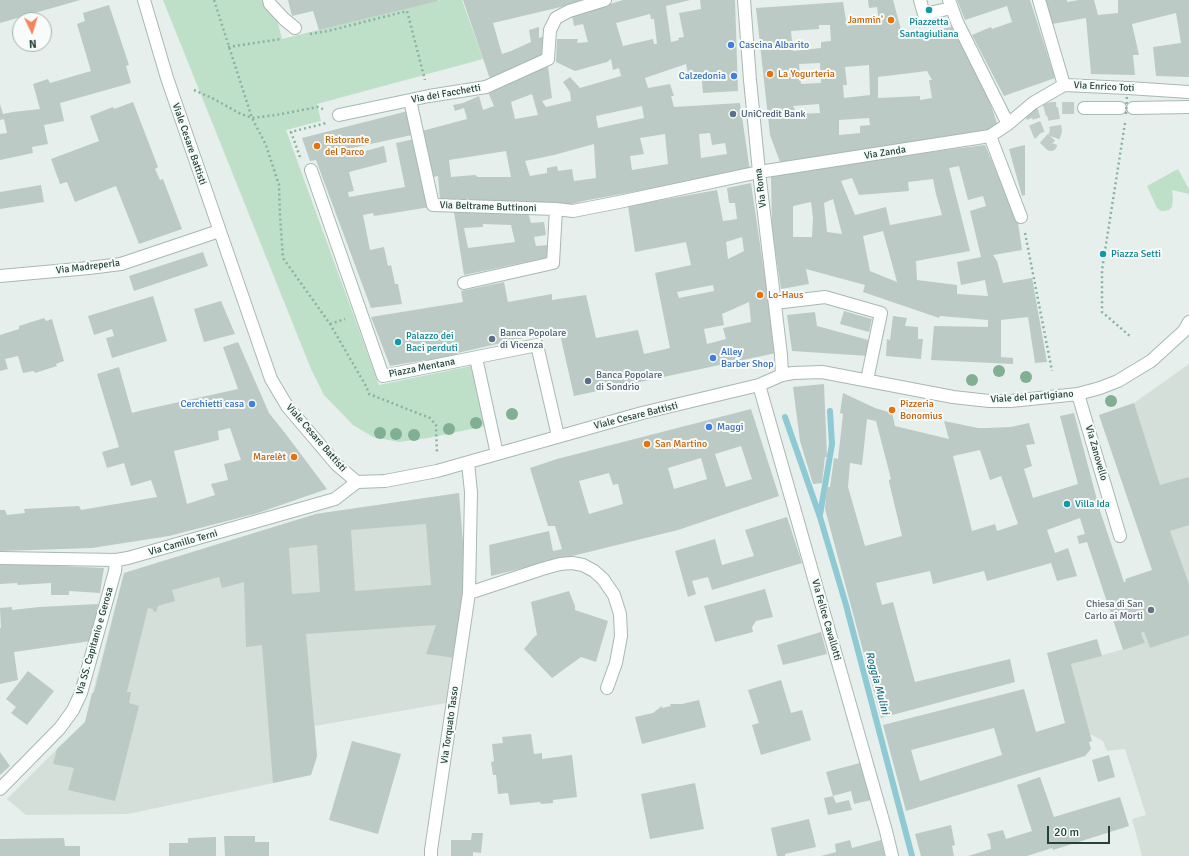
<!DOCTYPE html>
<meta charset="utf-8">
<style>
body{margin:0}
#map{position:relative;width:1189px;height:856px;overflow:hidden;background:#e6efeb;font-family:Signika,sans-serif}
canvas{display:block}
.north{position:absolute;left:12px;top:12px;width:40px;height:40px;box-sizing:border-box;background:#f7fbf9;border:1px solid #a3b1ad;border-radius:50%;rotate:176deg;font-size:11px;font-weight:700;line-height:16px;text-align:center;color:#24423a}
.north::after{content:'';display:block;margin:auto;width:14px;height:18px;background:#f4845f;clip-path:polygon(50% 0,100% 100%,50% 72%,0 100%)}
.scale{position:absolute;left:1047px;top:826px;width:63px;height:18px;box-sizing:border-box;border:2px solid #24423a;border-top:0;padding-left:5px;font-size:12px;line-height:14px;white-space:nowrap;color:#24423a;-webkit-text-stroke:3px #f7fbf9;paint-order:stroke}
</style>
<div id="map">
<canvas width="1189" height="856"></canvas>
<div class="north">N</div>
<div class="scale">20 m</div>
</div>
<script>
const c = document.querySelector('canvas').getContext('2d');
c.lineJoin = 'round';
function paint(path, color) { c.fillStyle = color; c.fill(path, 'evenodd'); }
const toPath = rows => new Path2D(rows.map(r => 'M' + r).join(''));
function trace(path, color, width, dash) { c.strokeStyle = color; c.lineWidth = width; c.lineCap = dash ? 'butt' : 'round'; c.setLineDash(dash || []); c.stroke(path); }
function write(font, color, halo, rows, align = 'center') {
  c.font = font + ' Signika,sans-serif'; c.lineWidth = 4; c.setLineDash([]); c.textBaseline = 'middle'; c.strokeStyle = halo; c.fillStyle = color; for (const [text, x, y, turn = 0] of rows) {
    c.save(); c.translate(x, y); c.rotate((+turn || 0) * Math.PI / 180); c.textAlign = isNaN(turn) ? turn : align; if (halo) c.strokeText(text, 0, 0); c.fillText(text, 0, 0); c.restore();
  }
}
paint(toPath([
 [1189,364,1189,856,1142,856,1132,819,1146,815,1125,749,1107,751,1103,741,1090,734,1071,664,1145,643,1141,633,1144,632,1150,648,1177,639,1099,415,1134,403],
 [459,493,466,583,455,658,446,703,315,726,317,756,311,775,128,814,26,815,7,799,57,749,85,722,124,573,316,514]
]), '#d4dfda');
paint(toPath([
 [163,0,272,0,282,39,440,0,462,0,483,59,317,104,321,121,286,130,379,385,471,366,486,426,428,438,399,442,373,437,353,425,324,395,311,369],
 [1178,169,1189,189,1189,194,1172,190,1173,198,1172,207,1169,210,1164,211,1161,211,1157,208,1147,186]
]), '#bfe0c8');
trace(toPath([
 [785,417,820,517,846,605,912,856],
 [820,515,832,444,830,411]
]), '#8ec9d4', 6);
paint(toPath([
 [0,0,80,0,0,23],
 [288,0,438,0,438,1,319,30,313,11,292,16],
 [463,0,585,0,586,1,493,23,502,54,511,51,531,42,529,30,539,27,539,38,544,36,544,51,540,57,490,79],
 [623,0,690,0,666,6,671,42,679,40,678,38,684,37,679,13,701,9,700,0,735,0,738,91,703,93,701,72,688,74,686,64,645,78,648,88,670,84,674,96,671,96,674,107,740,103,750,171,588,200,563,206,440,200,438,176,433,177,422,131,467,119,464,108,455,111,453,105,463,103,479,96,483,110,494,106,488,92,548,66,552,98,542,101,546,107,571,101,570,92,563,82,570,77,580,88,621,76,619,68,613,70,611,59,607,62,575,71,556,62,557,39,578,39,577,43,588,42,583,24,574,26,572,16],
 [650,14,651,19,654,19,657,44,654,44,653,39,623,46,616,23],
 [532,94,538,115,515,119,511,102],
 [642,106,644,118,598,128,596,116],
 [710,133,712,145,725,143,727,154,701,158,699,134],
 [665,134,668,164,632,170,630,156,644,154,640,138],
 [594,144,596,178,574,181,572,169,558,171,557,166,547,168,547,173,530,176,525,161,554,155],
 [506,151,511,177,478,177,475,175,451,177,449,160],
 [868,0,893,0,903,37,956,26,980,74,997,123,997,129,916,144,780,162,770,135,756,8,843,2,847,26,879,21,877,7,869,8],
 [819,25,830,25,831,41,821,42,821,48,793,51,791,31,819,29],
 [820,63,821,83,801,84,799,64],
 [869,65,870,95,844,98,843,85,847,85,845,67],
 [927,71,932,80,929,80,932,98,920,100,920,96,878,98,878,77],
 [819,104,820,113,797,114,793,106],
 [869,118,870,125,860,126,860,133,839,135,839,120],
 [957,0,1030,0,1055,78,1004,96,972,35,991,27,992,29,1012,22,1007,6,965,20],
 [1044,0,1067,0,1067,2,1079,0,1094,0,1098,15,1118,13,1118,0,1189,0,1189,77,1156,76,1153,47,1181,43,1176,13,1132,24,1139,55,1133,55,1135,75,1091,74,1086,18,1052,24],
 [109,5,129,65,126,66,131,83,60,103,64,121,44,125,48,144,32,147,33,153,0,160,0,134,7,133,4,119,0,120,0,104,3,114,13,112,40,109,33,84,48,79,50,83,91,71,77,24,85,21,83,13],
 [133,102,158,167,155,169,160,180,163,179,182,229,139,244,116,186,75,202,67,182,60,184,51,159,99,141,90,116,113,107,114,109],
 [408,111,412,135,352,148,354,154,384,146,387,162,349,172,354,191,348,192,349,197,405,187,396,143,414,139,430,207,374,216,373,213,363,215,370,250,384,247,388,266,391,265,395,284,398,284,402,304,371,308,316,160,310,161,302,138],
 [985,145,1018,222,1022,250,993,255,997,261,1003,283,1032,278,1047,362,1035,363,1028,317,1001,320,1001,357,1013,358,1013,364,931,360,934,326,988,327,988,320,940,316,939,318,863,292,865,285,806,269,809,284,781,289,772,228,771,176,930,152],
 [959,166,968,200,983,196,986,206,970,211,981,257,957,262,961,285,985,280,988,296,957,294,957,285,917,280,916,261,970,251,949,168],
 [852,178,859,195,909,191,908,182,933,179,936,194,942,215,890,225,886,207,855,215,841,181],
 [833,199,842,234,827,232,824,203],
 [811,202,813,218,812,237,793,237,793,206],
 [883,231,897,282,870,271,863,236],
 [1025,145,1025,195,1022,196,1009,149],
 [751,183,776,353,574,396,559,330,457,353,458,356,427,362,426,360,390,366,371,317,463,302,461,291,504,282,508,302,552,294,552,300,586,295,596,338,638,330,644,354,670,348,655,273,691,265,686,242,635,252,628,206,717,190,723,221,737,219,735,203,729,203,727,188],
 [742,237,744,251,728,259,726,242],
 [713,285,714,291,679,298,677,292],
 [749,302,751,322,723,328,726,339,707,344,704,329,724,325,722,314],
 [41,185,44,202,0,209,0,192],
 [454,212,528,212,531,223,544,222,546,235,534,237,536,246,548,245,550,257,464,275],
 [483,224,511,225,515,242,468,248,464,228,483,227],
 [203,252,208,266,134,291,129,276],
 [153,296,167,341,112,358,106,338,114,336,112,329,94,335,88,316],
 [221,301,235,334,204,342,194,309],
 [844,311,872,319,869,332,840,324],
 [815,312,817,326,872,341,869,356,792,351,787,315],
 [893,316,907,318,905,326,918,327,918,339,923,339,921,359,886,356,887,339,890,340],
 [44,318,46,321,52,319,64,361,56,364,57,366,35,373,34,371,23,373,18,356,5,359,8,369,0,371,0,335,19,329,19,326],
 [238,342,269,413,285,433,327,489,258,513,169,536,92,548,0,551,0,510,5,510,7,515,25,513,24,509,79,506,81,510,157,497,151,480,131,486,124,463,107,468,102,452,119,447,97,374,119,367,132,413,143,410,238,389,223,347],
 [230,428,241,460,224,464,228,480,211,484,215,495,187,504,174,451,219,440,218,431],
 [824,384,827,457,825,457,822,483,813,484,800,441,793,387],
 [843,393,875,408,892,413,895,426,949,439,944,421,978,428,986,428,1011,427,1029,423,1035,444,1026,445,1032,466,1024,469,1033,498,1078,484,1060,416,1074,413,1100,511,1124,582,1126,582,1125,579,1152,570,1099,415,1134,403,1160,485,1189,477,1189,525,1170,531,1189,584,1189,635,1150,648,1144,632,1141,633,1145,643,1123,650,1087,542,1079,544,1077,536,1085,534,1080,518,1047,530,1055,553,1068,548,1077,576,1057,581,1051,563,987,581,984,571,933,584,930,571,876,583,882,605,893,602,915,682,1010,659,1015,682,881,718,825,509,827,487,830,487,834,458,838,459,843,414,840,413],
 [867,419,876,421,891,479,889,480,889,482,902,536,865,546,848,487,850,463,862,465],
 [980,450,990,480,1001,476,1018,524,997,531,995,524,972,531,953,456],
 [751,409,779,496,678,530,491,576,489,545,549,531,553,551,562,549,555,526,548,526,530,468,557,459],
 [741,446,752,479,726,487,715,454],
 [701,458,707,479,674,489,668,468],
 [609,473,613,485,618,484,623,504,589,514,579,481],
 [459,493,466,583,455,658,426,654,436,625,306,634,317,756,311,775,273,783,262,645,246,647,244,582,222,588,219,577,172,590,175,601,158,606,156,612,153,611,153,609,148,608,127,692,131,692,129,703,139,706,115,801,68,790,74,768,53,764,57,749,85,722,92,693,94,693,124,573,316,514],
 [426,524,431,585,355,591,351,530],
 [317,545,320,592,292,594,289,548],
 [787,517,802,563,712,590,708,577,692,581,696,594,688,597,675,551,715,539,722,565,754,556,745,530],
 [19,564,104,568,100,593,69,591,69,595,51,595,51,583,18,585,17,583,0,584,0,565],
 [765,589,773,617,756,621,752,627,753,632,715,642,704,606],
 [569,591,575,606,575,610,608,621,596,662,581,657,552,678,524,649,534,637,537,635,531,602],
 [98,604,91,641,14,652,18,680,0,684,0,628,1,628,0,608,12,607,12,610,39,607],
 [821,632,827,654,783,665,777,645],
 [1097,639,1102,656,1071,664,1092,741,1089,742,1091,749,1085,756,906,811,883,725,1024,689,1036,732,1065,723,1047,653],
 [994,728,1002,755,920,781,911,750],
 [28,671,54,691,27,725,11,713,16,707,6,699],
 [781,680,791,713,802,710,811,740,761,755,752,725,759,723,748,690],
 [699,700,706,727,642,744,635,717,653,713,662,706,662,708,671,706,670,704,682,704],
 [531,734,534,754,542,753,542,759,572,755,577,797,553,800,553,803,541,804,540,802,510,805,508,793,498,794,496,775,493,775,491,762,494,761,492,744,503,743,502,737],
 [352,741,401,754,378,834,329,820],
 [0,752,10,766,0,775],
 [1109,755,1115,777,1098,782,1092,760],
 [860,763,871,800,854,804,851,791,833,796,826,772],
 [1040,777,1054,817,1120,797,1129,826,1053,850,1052,848,1027,856,968,856,991,849,990,841,987,834,1003,830,1006,839,1032,831,1017,785],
 [695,783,704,829,650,839,641,794],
 [833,796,836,803,849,800,852,810,828,815,824,798],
 [809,819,816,847,785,854,785,856,777,856,771,828],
 [951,825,955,845,952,846,954,856,921,856,915,834],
 [472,833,483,833,481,853,473,852,473,856,451,856,451,840,471,840],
 [224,836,255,836,255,842,269,842,269,856,225,856],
 [216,837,216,856,169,856,169,843,188,843,188,838],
 [64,838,65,846,80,846,80,856,0,856,0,839],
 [850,840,852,848,881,840,885,856,821,856,836,852,835,844]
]), '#bbcac4');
trace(toPath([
 [1052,108,1056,131,1051,145,1039,134,1031,114,1052,108,1084,108]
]), '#bfccc8', 12, [12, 6]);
const minor = toPath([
 [144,0,167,78,271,379,287,406,337,465,357,482,385,481,437,471,642,413,759,385,782,375,793,373,822,372,953,397,989,401,1011,401,1078,394,1100,388,1118,381,1151,361,1184,331,1189,322],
 [269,0,270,4,284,19,295,28],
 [744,0,750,80,759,172,781,355,782,375],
 [920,0,924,14,952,8],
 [949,0,957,22,1008,124],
 [1039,0,1064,85],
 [410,100,433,205,556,209],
 [1084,108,1120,108],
 [1133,108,1189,107],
 [339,115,429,96,486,87,548,59,550,30,556,18,569,11,605,0],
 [990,136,1021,217],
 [311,170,383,376,537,345,558,436],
 [0,276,89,268,121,264,219,231],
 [464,283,553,263,556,209,573,211,619,202,759,172,990,136,1008,124,1033,103,1064,85,1128,88,1189,92],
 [775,303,825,297,881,313,867,380],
 [476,358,497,454],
 [759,385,886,831,892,856],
 [1078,394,1120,536],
 [0,558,116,560,128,558,335,499,357,482],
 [469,593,542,569,560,564,572,563,583,565,594,571,603,579,614,595,620,614,621,636,616,663,607,688],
 [0,789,60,728,73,710,81,693,115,571,116,560],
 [431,856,431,850,469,593,471,492,468,463]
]);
trace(minor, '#a8b8b2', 14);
trace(toPath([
 [214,0,252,118,266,145,279,185,280,216,283,258,330,324,366,386,369,394,430,418,436,425,437,454],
 [310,34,328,31,407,11,425,80],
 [228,47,281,39],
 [194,90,212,98,239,113,252,118,276,115,318,107,325,110],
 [1125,123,1102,270,1102,312,1131,337],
 [300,157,291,132,326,123],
 [1025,233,1052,371],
 [330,324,345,319]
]), '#86b3a5', 2.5, [2, 3]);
trace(minor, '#fff', 12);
trace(toPath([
 [1126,114,1127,95]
]), '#86b3a5', 2.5, [2, 3]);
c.fillStyle = '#80af93';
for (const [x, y] of [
 [999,371],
 [1026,377],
 [972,380],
 [1111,401],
 [512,414],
 [476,423],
 [449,429],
 [380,433],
 [396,434],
 [414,435]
]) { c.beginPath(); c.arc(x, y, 6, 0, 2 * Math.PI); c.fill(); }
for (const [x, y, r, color] of [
 [929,10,4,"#0f9aa8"],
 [891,20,4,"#e8710a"],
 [731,45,4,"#3f7fe0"],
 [770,74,4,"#e8710a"],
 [734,76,4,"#3f7fe0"],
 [733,114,4,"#5c6f8a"],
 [317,146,4,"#e8710a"],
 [1103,254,4,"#0f9aa8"],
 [760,295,4,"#e8710a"],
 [492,339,4,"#5c6f8a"],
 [398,342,4,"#0f9aa8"],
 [713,358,4,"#3f7fe0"],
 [588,381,4,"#5c6f8a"],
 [252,404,4,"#3f7fe0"],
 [892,410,4,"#e8710a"],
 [709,427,4,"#3f7fe0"],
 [647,444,4,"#e8710a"],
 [294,457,4,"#e8710a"],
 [1067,504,4,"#0f9aa8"],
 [1151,610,4,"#6b7280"]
]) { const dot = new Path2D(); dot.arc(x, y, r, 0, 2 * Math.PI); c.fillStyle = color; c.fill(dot); trace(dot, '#f7fbf9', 1.5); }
write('10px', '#c56008', '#f7fbf9', [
 ["Jammin'",883,20,"right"],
 ["La Yogurteria",778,74],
 ["Ristorante",325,140],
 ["del Parco",325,152],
 ["Lo-Haus",768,295],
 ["Pizzeria",900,404],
 ["Bonomius",900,416],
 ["San Martino",655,444],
 ["Marelèt",286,457,"right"]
], 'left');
write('10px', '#0d838f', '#f7fbf9', [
 ["Piazzetta",929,22,"center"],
 ["Santagiuliana",929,34,"center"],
 ["Piazza Setti",1111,254],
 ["Palazzo dei",406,336],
 ["Baci perduti",406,348],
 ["Villa Ida",1075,504]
], 'left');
write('10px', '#366cbe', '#f7fbf9', [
 ["Cascina Albarito",739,45],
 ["Calzedonia",726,76,"right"],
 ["Alley",721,352],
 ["Barber Shop",721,364],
 ["Cerchietti casa",244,404,"right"],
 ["Maggi",717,427]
], 'left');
write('10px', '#24423a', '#f7fbf9', [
 ["Via Enrico Toti",1104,87,3],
 ["Via dei Facchetti",446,94,-10],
 ["Viale Cesare Battisti",189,144,71],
 ["Via Zanda",885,153,-9],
 ["Via Roma",761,188,-97],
 ["Via Beltrame Buttinoni",488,207,2],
 ["Via Madreperla",88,267,-7],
 ["Piazza Mentana",422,368,-11],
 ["Viale del partigiano",1032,397,-4],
 ["Viale Cesare Battisti",636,416,-14],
 ["Viale Cesare Battisti",316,438,49],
 ["Via Zanovello",1096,453,74],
 ["Via Camillo Terni",183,543,-16],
 ["Via Felice Cavallotti",826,620,74],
 ["Via SS. Capitanio e Gerosa",95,641,-74],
 ["Via Torquato Tasso",450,725,-82]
]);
write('10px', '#4e5e75', '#f7fbf9', [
 ["UniCredit Bank",741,114],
 ["Banca Popolare",500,333],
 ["di Vicenza",500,345],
 ["Banca Popolare",596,375],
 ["di Sondrio",596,387]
], 'left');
write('10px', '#5b616d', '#f7fbf9', [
 ["Chiesa di San",1143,604],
 ["Carlo ai Morti",1143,616]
], 'right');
write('italic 11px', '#1c6f80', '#f7fbf9', [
 ["Roggia Mulini",877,683,75]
]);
</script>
